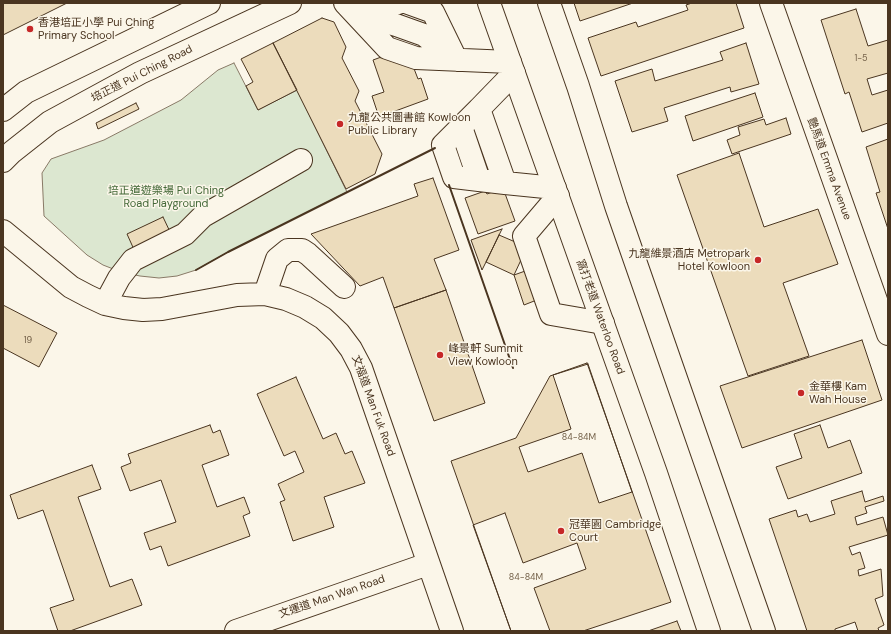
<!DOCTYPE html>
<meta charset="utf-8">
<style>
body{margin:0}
#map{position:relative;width:891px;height:634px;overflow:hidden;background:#fbf6e9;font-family:"DM Sans",sans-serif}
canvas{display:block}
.frame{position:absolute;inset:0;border:4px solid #4a3520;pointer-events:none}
</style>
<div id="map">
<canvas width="891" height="634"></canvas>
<div class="frame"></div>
</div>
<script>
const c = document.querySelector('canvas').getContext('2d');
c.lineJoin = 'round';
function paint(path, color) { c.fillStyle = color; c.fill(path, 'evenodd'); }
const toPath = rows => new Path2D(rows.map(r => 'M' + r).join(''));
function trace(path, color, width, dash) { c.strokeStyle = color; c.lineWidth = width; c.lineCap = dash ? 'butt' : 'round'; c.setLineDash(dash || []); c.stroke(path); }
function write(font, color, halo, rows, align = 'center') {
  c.font = font + ' "DM Sans","Noto Sans TC",sans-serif'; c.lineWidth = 3; c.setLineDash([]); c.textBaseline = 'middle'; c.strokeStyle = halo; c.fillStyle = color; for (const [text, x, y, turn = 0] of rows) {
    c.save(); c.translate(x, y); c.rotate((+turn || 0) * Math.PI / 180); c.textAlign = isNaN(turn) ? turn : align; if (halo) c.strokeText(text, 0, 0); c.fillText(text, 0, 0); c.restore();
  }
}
const green = toPath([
 [234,63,258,110,297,90,347,192,228,252,196,270,177,276,159,278,140,276,121,272,103,265,87,255,44,216,42,173,51,159,104,140,181,100,218,70,234,63]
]);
paint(green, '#dce7d0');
trace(green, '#887966', 1);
const building = toPath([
 [3,3,67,3,3,35,3,3],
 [574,3,633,3,580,21,574,3],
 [692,3,736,3,744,28,601,76,588,38,636,22,638,27,688,10,686,5,692,3],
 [856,9,868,46,888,40,888,73,867,79,872,95,888,90,888,123,862,132,849,92,845,94,821,20,856,9],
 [322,18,334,22,346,47,342,58,359,91,355,101,382,154,375,174,346,189,273,43,322,18],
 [273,43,297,90,258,110,246,86,253,82,241,59,273,43],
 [746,43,759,84,731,92,730,87,664,108,668,121,632,132,615,81,652,69,655,81,723,60,720,52,746,43],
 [384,56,413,66,418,79,421,78,428,99,379,117,372,96,384,92,373,60,384,56],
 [755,93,763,117,693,141,685,116,755,93],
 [136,103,139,109,98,129,96,123,136,103],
 [786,118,791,134,732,154,727,140,740,135,738,127,764,119,766,125,786,118],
 [888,139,888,229,876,193,880,192,866,147,888,139],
 [739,153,764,227,818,209,838,264,783,283,809,356,748,376,677,175,739,153],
 [433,178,459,250,434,259,446,290,394,308,383,277,360,286,311,234,418,196,414,184,433,178],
 [503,188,515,221,478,234,465,198,485,191,487,194,503,188],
 [163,217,172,236,136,254,127,234,163,217],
 [502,229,486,262,482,270,471,240,502,229],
 [499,235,527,247,514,275,486,262,499,235],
 [542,265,552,294,524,305,514,275,542,265],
 [446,290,485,403,434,421,394,308,446,290],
 [3,305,57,333,39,367,3,348,3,305],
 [862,340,882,400,742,448,720,386,862,340],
 [587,363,671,602,583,631,511,631,451,461,516,438,550,376,587,363],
 [588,364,632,492,599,503,582,453,528,472,519,447,571,429,553,375,588,364],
 [296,377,323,439,336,433,345,454,352,451,365,483,324,497,334,527,293,541,280,502,285,500,278,484,304,472,295,451,284,456,257,394,296,377],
 [210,425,213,433,220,430,229,455,202,465,217,507,244,497,250,513,243,516,250,536,168,566,161,546,150,550,144,533,176,522,161,480,130,491,121,467,131,463,128,454,210,425],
 [820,425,828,448,850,440,862,473,788,499,776,467,802,458,794,434,820,425],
 [92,465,101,489,78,497,110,587,132,579,142,605,70,631,58,631,50,608,74,600,43,510,18,519,10,495,92,465],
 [862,491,865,502,883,496,884,501,865,507,867,513,855,517,857,525,883,517,888,535,849,547,852,555,860,552,865,568,858,570,859,576,881,569,883,596,875,599,884,625,878,628,879,631,858,631,855,622,835,629,835,631,807,631,769,519,796,510,798,517,807,514,810,522,835,514,831,501,862,491],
 [505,513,523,563,577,543,586,569,534,588,550,631,511,631,473,525,505,513],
 [677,621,681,631,648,631,677,621]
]);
paint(building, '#ecdcbc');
trace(building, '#4a3520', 1);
const minor = toPath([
 [345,3,387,48,416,58,510,62],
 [408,3,433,12,454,55],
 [771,3,888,334],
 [355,13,396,25,424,35,457,60],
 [357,13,398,3],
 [514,73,479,109,505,183,555,188],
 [479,109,461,127,479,180,505,183],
 [461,127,443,145,454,177,479,180],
 [558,196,524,236,551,314,603,323],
 [3,231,71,287,88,296,105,304,124,308,143,310,162,309,237,295,265,294,286,299,305,307,323,318,339,333,351,349,361,368,452,631],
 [265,294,277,259,288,250,302,250,308,254,344,287],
 [105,304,119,278,133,260,185,234,203,216,301,160],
 [236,631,428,564]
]);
const major = toPath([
 [489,3,656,473,709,631],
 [549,3,578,86,616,206,764,631],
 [3,110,26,92,209,3],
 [3,161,12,152,50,122,140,73,290,3]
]);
trace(minor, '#4a3520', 24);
trace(major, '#4a3520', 24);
trace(minor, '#fbf6e9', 22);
trace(major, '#fbf6e9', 22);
trace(toPath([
 [449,185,513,368],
 [196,270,228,252,435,148]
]), '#4a3520', 2);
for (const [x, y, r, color] of [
 [30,29,4,"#c62828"],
 [340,124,4,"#c62828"],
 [758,260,4,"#c62828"],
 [440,355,4,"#c62828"],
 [801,393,4,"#c62828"],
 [561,531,4,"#c62828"]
]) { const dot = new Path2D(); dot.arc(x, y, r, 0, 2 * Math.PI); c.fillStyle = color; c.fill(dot); trace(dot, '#fbf6e9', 1.5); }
write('9px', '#725f47', null, [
 ["1-5",861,59],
 ["19",28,341],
 ["84-84M",579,438],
 ["84-84M",526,578]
]);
write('11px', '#4a3520', '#fbf6e9', [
 ["香港培正小學 Pui Ching",38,23],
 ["Primary School",38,36],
 ["九龍公共圖書館 Kowloon",348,118],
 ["Public Library",348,131],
 ["九龍維景酒店 Metropark",750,254,"right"],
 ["Hotel Kowloon",750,267,"right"],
 ["峰景軒 Summit",448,349],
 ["View Kowloon",448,362],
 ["金華樓 Kam",809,387],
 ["Wah House",809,400],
 ["冠華園 Cambridge",569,525],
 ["Court",569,538]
], 'left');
write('11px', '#4a3520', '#fbf6e9', [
 ["培正道 Pui Ching Road",142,74,-27],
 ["艷馬道 Emma Avenue",829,169,70],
 ["窩打老道 Waterloo Road",600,317,70],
 ["文福道 Man Fuk Road",373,406,70],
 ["文運道 Man Wan Road",332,597,-19]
]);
write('11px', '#436837', '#fbf6e9', [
 ["培正道遊樂場 Pui Ching",166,191],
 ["Road Playground",166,204]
]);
</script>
